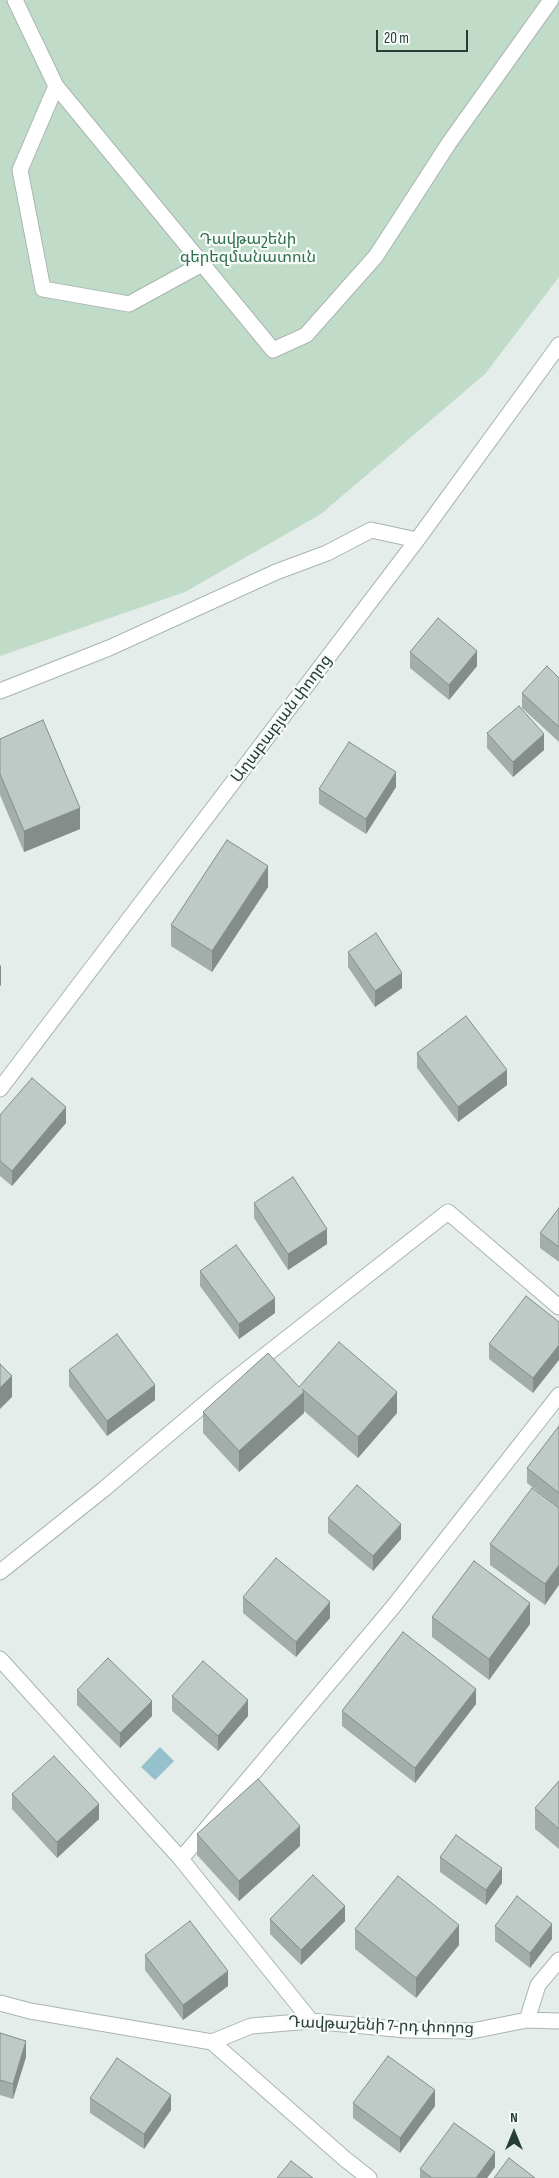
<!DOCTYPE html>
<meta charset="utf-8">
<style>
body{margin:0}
#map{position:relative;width:559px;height:2178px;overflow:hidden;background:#e5edea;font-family:"Sofia Sans Condensed",sans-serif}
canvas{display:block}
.north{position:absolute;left:489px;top:2108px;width:50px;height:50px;-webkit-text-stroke:4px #f6faf8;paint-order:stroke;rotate:0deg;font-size:14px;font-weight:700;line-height:20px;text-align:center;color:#263d38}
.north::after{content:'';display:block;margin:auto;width:18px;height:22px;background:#263d38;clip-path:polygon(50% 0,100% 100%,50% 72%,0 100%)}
.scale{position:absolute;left:376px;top:30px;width:92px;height:22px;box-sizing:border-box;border:2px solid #263d38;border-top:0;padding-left:6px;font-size:15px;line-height:18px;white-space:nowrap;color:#263d38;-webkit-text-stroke:4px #f6faf8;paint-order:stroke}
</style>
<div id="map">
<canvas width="559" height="2178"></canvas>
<div class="north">N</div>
<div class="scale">20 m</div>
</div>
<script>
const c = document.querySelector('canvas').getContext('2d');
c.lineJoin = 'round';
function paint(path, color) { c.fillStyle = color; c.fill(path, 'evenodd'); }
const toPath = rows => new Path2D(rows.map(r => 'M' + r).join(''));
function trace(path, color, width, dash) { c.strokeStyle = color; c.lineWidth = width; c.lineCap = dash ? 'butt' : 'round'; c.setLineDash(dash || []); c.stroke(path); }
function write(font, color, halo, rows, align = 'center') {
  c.font = font + ' "Sofia Sans Condensed","Noto Sans Armenian",sans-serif'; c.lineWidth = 4.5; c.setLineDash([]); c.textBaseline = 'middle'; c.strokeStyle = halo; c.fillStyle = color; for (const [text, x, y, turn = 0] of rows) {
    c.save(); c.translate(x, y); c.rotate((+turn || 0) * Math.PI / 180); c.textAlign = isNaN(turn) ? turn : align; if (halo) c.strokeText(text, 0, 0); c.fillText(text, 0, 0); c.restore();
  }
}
paint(toPath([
 [0,0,559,0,559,277,485,374,321,514,185,592,0,656]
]), '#c1dbc9');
paint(toPath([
 [160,1747,174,1761,155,1780,141,1767]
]), '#94c1cc');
const minor = toPath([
 [15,0,56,86,273,350,306,335,376,256,449,143,551,0],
 [56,86,20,170,43,289,129,304,202,264],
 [0,691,109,648,276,572,327,553,371,530,417,540],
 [0,1089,417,540,559,345],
 [0,1572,104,1489,221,1390,448,1212,559,1307],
 [0,1659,181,1859],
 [0,2003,30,2011,212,2042,251,2026,311,2021,406,2030,472,2031,527,2020,559,2021],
 [527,2020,538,1985,559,1960],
 [311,2021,181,1859,393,1607,559,1395],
 [212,2042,345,2159,369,2178]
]);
trace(minor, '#a8b5b1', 17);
trace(minor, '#fff', 15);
paint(toPath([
 [410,652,477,666,449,700,410,668],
 [559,678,559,742,522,708,522,693],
 [487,733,544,750,513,777,487,748],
 [0,739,80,829,24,852,0,795],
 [396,787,366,834,319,804,319,789],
 [268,887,212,972,171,946,171,925],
 [348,952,402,988,375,1007,348,967],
 [417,1053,507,1085,458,1122,417,1068],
 [0,1115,66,1123,12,1186,0,1176],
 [254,1203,327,1244,288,1270,254,1218],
 [559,1208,559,1262,540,1248,540,1233],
 [200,1271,275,1313,239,1339,200,1286],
 [559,1322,533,1393,489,1359,489,1344],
 [69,1370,155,1400,107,1436,69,1386],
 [299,1387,397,1413,358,1458,304,1411,304,1413,239,1472,203,1433,203,1412],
 [559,1426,559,1508,527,1483,527,1468],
 [559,1508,545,1605,490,1565,490,1544],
 [328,1518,401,1539,373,1571,328,1533],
 [243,1597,330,1618,296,1657,243,1613],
 [432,1617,530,1624,489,1680,432,1637],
 [77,1690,152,1716,120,1748,77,1705],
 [172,1696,248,1716,218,1751,172,1711],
 [476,1704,415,1783,342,1726,342,1711],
 [559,1781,559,1849,535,1829,535,1808],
 [12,1794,99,1819,57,1858,12,1809],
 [197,1834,300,1846,239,1901,197,1855],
 [440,1857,502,1883,486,1905,440,1872],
 [270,1919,345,1921,301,1965,270,1934],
 [495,1926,552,1939,530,1968,495,1941],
 [355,1929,459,1945,416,1998,355,1949],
 [145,1955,228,1986,183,2020,145,1970],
 [0,2033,26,2057,13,2099,0,2095],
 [90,2098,171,2110,144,2149,90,2113],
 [353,2103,435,2106,400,2153,353,2118],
 [495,2167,487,2178,420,2178,420,2169]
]), '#a3aeaa');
paint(toPath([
 [477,651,477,666,449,700,449,685],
 [544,734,544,750,513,777,513,762],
 [396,772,396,787,366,834,366,819],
 [80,808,80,829,24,852,24,831],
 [268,866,268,887,212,972,212,951],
 [1,965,1,985,0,986,0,966],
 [402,973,402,988,375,1007,375,991],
 [507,1070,507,1085,458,1122,458,1107],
 [66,1107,66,1123,12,1186,12,1171],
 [327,1229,327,1244,288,1270,288,1254],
 [275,1298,275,1313,239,1339,239,1324],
 [559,1345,559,1360,533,1393,533,1378],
 [12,1376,12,1397,0,1409,0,1388],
 [155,1385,155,1400,107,1436,107,1421],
 [304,1392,304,1413,239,1472,239,1451],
 [397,1392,397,1413,358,1458,358,1437],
 [401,1524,401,1539,373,1571,373,1556],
 [559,1565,559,1585,545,1605,545,1584],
 [330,1602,330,1618,296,1657,296,1642],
 [530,1603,530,1624,489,1680,489,1659],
 [476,1689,476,1704,415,1783,415,1768],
 [248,1700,248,1716,218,1751,218,1736],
 [152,1701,152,1716,120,1748,120,1733],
 [99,1804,99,1819,57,1858,57,1842],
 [300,1826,300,1846,239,1901,239,1881],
 [502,1868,502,1883,486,1905,486,1890],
 [345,1906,345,1921,301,1965,301,1950],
 [552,1924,552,1939,530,1968,530,1953],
 [459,1925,459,1945,416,1998,416,1978],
 [228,1971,228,1986,183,2020,183,2005],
 [26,2041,26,2057,13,2099,13,2084],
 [435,2090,435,2106,400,2153,400,2138],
 [171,2095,171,2110,144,2149,144,2134],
 [495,2152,495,2167,487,2178,476,2178]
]), '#858d8b');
const building = toPath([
 [438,618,477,651,449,685,410,652,438,618],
 [547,666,559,678,559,727,522,693,547,666],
 [519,706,544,734,513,762,487,733,519,706],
 [43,720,80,808,24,831,0,774,0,739,43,720],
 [349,742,396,772,366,819,319,789,349,742],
 [227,840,268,866,212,951,171,925,227,840],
 [376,933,402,973,375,991,348,952,376,933],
 [466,1016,507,1070,458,1107,417,1053,466,1016],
 [32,1078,66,1107,12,1171,0,1161,0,1115,32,1078],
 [293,1177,327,1229,288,1254,254,1203,293,1177],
 [559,1208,559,1247,540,1233,559,1208],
 [236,1245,275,1298,239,1324,200,1271,236,1245],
 [526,1296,559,1322,559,1345,533,1378,489,1344,526,1296],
 [117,1334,155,1385,107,1421,69,1370,117,1334],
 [339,1342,397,1392,358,1437,302,1389,304,1392,239,1451,203,1412,268,1353,299,1387,339,1342],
 [0,1364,12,1376,0,1388,0,1364],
 [559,1426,559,1493,527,1468,559,1426],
 [357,1485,401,1524,373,1556,328,1518,357,1485],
 [532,1488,559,1508,559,1565,545,1584,490,1544,532,1488],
 [276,1558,330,1602,296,1642,243,1597,276,1558],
 [474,1561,530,1603,489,1659,432,1617,474,1561],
 [403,1632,476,1689,415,1768,342,1711,403,1632],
 [108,1658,152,1701,120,1733,77,1690,108,1658],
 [203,1661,248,1700,218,1736,172,1696,203,1661],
 [54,1756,99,1804,57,1842,12,1794,54,1756],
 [258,1779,300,1826,239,1881,197,1834,258,1779],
 [559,1781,559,1829,535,1808,559,1781],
 [456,1835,502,1868,486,1890,440,1857,456,1835],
 [313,1875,345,1906,301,1950,270,1919,313,1875],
 [398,1876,459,1925,416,1978,355,1929,398,1876],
 [517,1896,552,1924,530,1953,495,1926,517,1896],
 [190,1921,228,1971,183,2005,145,1955,190,1921],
 [0,2033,26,2041,13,2084,0,2080,0,2033],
 [388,2056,435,2090,400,2138,353,2103,388,2056],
 [117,2058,171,2095,144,2134,90,2098,117,2058],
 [454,2123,495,2152,476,2178,432,2178,420,2169,454,2123],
 [509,2158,535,2178,494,2178,509,2158],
 [291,2161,313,2178,277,2178,291,2161]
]);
paint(building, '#becac6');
trace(building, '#858d8b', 1);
write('16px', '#34704e', '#f6faf8', [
 ["Դավթաշենի",248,240],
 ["գերեզմանատուն",248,258]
]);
write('16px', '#263d38', '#f6faf8', [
 ["Աղաբաբյան փողոց",282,719,-53],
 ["Դավթաշենի 7-րդ փողոց",381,2026,2]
]);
</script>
